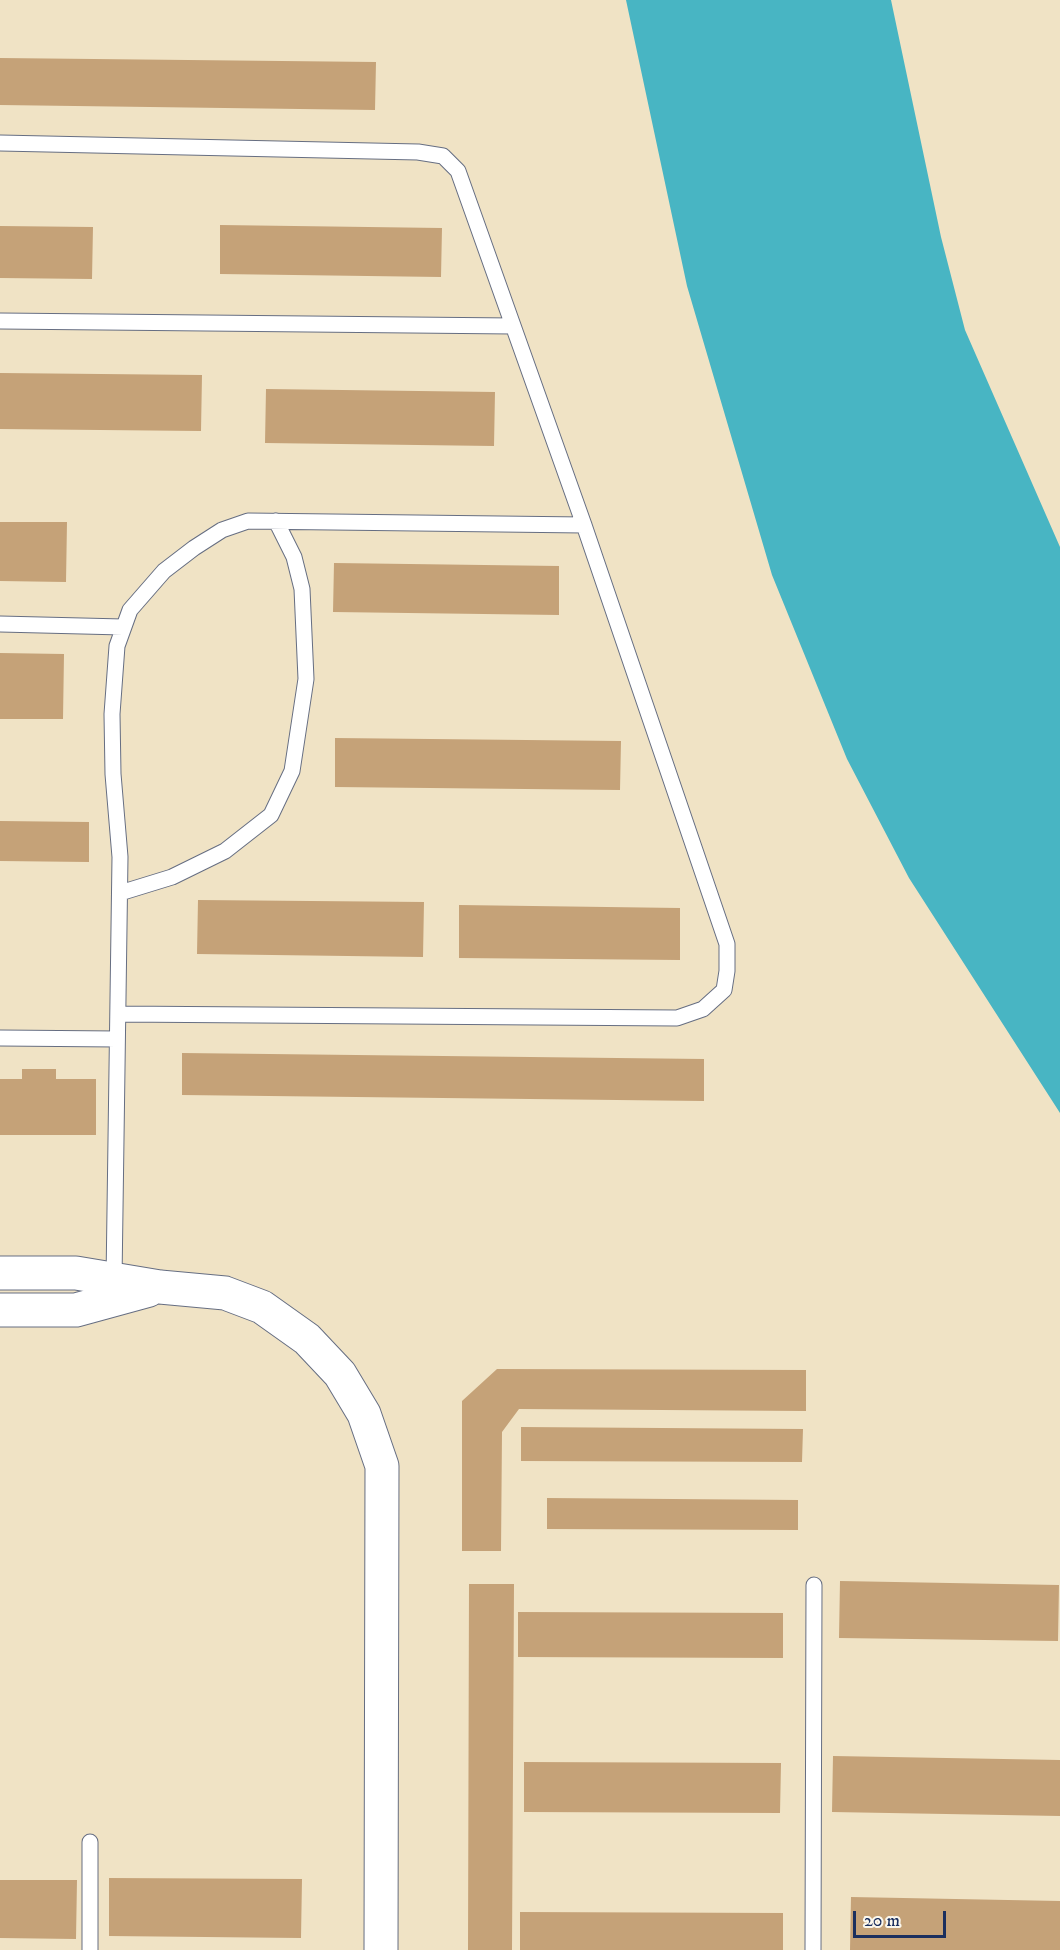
<!DOCTYPE html>
<style>
body{margin:0}
#map{position:relative;width:1060px;height:1950px;overflow:hidden;background:#f0e3c5;font-family:"IM FELL DW Pica",serif}
canvas{display:block}
.scale{position:absolute;left:853px;top:1911px;width:93px;height:27px;box-sizing:border-box;border:3px solid #1b2f5e;border-top:0;padding-left:8px;font-size:18px;line-height:21px;white-space:nowrap;color:#1b2f5e;-webkit-text-stroke:4px #fbf7ec;paint-order:stroke}
</style>
<div id="map">
<canvas width="1060" height="1950"></canvas>
<div class="scale">20 m</div>
</div>
<script>
const c = document.querySelector('canvas').getContext('2d');
c.lineJoin = 'round';
function paint(path, color) { c.fillStyle = color; c.fill(path, 'evenodd'); }
const toPath = rows => new Path2D(rows.map(r => 'M' + r).join(''));
function trace(path, color, width, dash) { c.strokeStyle = color; c.lineWidth = width; c.lineCap = dash ? 'butt' : 'round'; c.setLineDash(dash || []); c.stroke(path); }
paint(toPath([
 [626,0,891,0,941,237,965,330,1060,547,1060,1113,909,878,847,759,772,575,687,286]
]), '#48b5c3');
paint(toPath([
 [0,58,376,62,375,110,0,105],
 [220,225,442,228,441,277,220,274],
 [0,226,93,227,92,279,0,278],
 [0,373,202,375,201,431,0,429],
 [266,389,495,392,494,446,265,443],
 [0,522,67,522,66,582,0,581],
 [334,563,559,566,559,615,333,612],
 [0,653,64,654,63,719,0,719],
 [335,738,621,741,620,790,335,787],
 [0,821,89,822,89,862,0,861],
 [198,900,424,902,423,957,197,954],
 [459,905,680,908,680,960,459,958],
 [182,1053,704,1059,704,1101,182,1095],
 [22,1069,56,1069,56,1079,96,1079,96,1135,0,1135,0,1079,22,1079],
 [497,1369,806,1370,806,1411,519,1409,502,1432,501,1551,462,1551,462,1401],
 [521,1427,803,1429,802,1462,521,1461],
 [547,1498,798,1500,798,1530,547,1529],
 [840,1581,1059,1585,1058,1641,839,1638],
 [469,1584,514,1584,512,1950,468,1950],
 [518,1612,783,1613,783,1658,518,1657],
 [833,1756,1060,1760,1060,1816,832,1812],
 [524,1762,781,1763,780,1813,524,1812],
 [109,1878,302,1879,301,1938,109,1936],
 [0,1880,77,1880,76,1939,0,1938],
 [851,1897,1060,1901,1060,1950,850,1950],
 [520,1912,783,1913,783,1950,520,1950]
]), '#c5a278');
const service = toPath([
 [0,143,418,152,443,156,458,171,584,525,727,944,727,971,724,990,703,1009,677,1018,118,1014],
 [0,321,513,326],
 [0,624,123,627],
 [120,893,172,877,225,851,271,815,292,771,306,679,302,589,294,557,276,521],
 [0,1038,117,1039],
 [114,1280,120,857,113,774,112,714,117,646,130,610,164,571,194,548,222,530,248,521,584,525],
 [90,1842,90,1950],
 [813,1950,814,1585]
]);
const tertiary = toPath([
 [0,1273,76,1273,160,1287,225,1293,262,1307,307,1339,340,1374,364,1414,382,1466,381,1950],
 [0,1310,76,1310,149,1290]
]);
trace(service, '#666e82', 17);
trace(tertiary, '#666e82', 35);
trace(service, '#fff', 15);
trace(tertiary, '#fff', 33);
</script>
